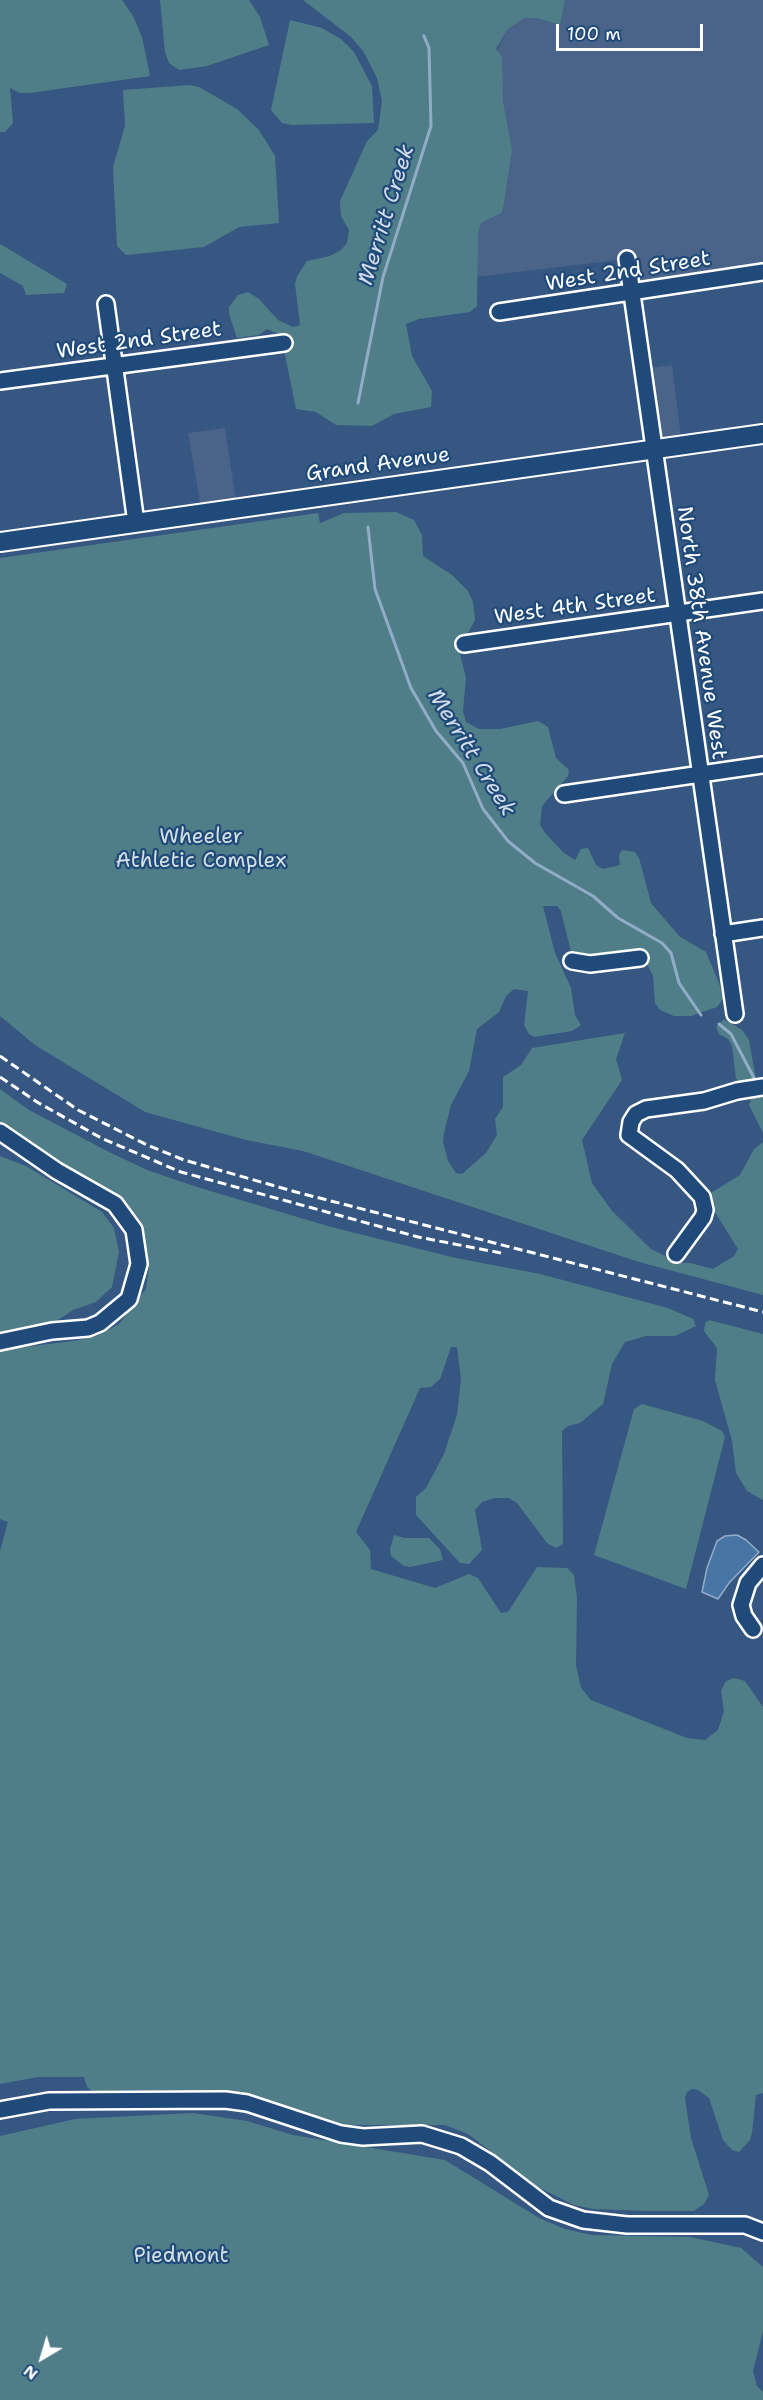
<!DOCTYPE html>
<style>
body{margin:0}
#map{position:relative;width:763px;height:2400px;overflow:hidden;background:#365781;font-family:"Shantell Sans",sans-serif}
canvas{display:block}
.north{position:absolute;left:12px;top:2328px;width:60px;height:60px;-webkit-text-stroke:4px #1f4a7a;paint-order:stroke;rotate:218deg;font-size:16px;font-weight:700;line-height:24px;text-align:center;color:#fff}
.north::after{content:'';display:block;margin:auto;width:21px;height:27px;background:#fff;clip-path:polygon(50% 0,100% 100%,50% 72%,0 100%)}
.scale{position:absolute;left:556px;top:24px;width:147px;height:27px;box-sizing:border-box;border:3px solid #fff;border-top:0;padding-left:8px;font-size:18px;line-height:21px;white-space:nowrap;color:#fff;-webkit-text-stroke:4px #1f4a7a;paint-order:stroke}
</style>
<div id="map">
<canvas width="763" height="2400"></canvas>
<div class="north">N</div>
<div class="scale">100 m</div>
</div>
<script>
const c = document.querySelector('canvas').getContext('2d');
c.lineJoin = 'round';
function paint(path, color) { c.fillStyle = color; c.fill(path, 'evenodd'); }
const toPath = rows => new Path2D(rows.map(r => 'M' + r).join(''));
function trace(path, color, width, dash) { c.strokeStyle = color; c.lineWidth = width; c.lineCap = dash ? 'butt' : 'round'; c.setLineDash(dash || []); c.stroke(path); }
function write(font, color, halo, rows, align = 'center') {
  c.font = font + ' "Shantell Sans",sans-serif'; c.lineWidth = 4.5; c.setLineDash([]); c.textBaseline = 'middle'; c.strokeStyle = halo; c.fillStyle = color; for (const [text, x, y, turn = 0] of rows) {
    c.save(); c.translate(x, y); c.rotate((+turn || 0) * Math.PI / 180); c.textAlign = isNaN(turn) ? turn : align; if (halo) c.strokeText(text, 0, 0); c.fillText(text, 0, 0); c.restore();
  }
}
paint(toPath([
 [565,0,763,0,763,272,639,293,627,259,476,277,383,277,507,30,524,18,537,18,560,25],
 [672,365,682,446,653,450,642,369],
 [225,428,237,508,202,513,188,433]
]), '#4a6388');
paint(toPath([
 [0,0,122,0,133,16,142,37,150,76,30,93,20,93,10,88,13,123,5,132,0,132],
 [160,0,249,0,260,17,269,45,207,66,179,70,169,63,165,52],
 [303,0,565,0,560,25,537,18,524,18,507,30,496,49,502,57,503,102,512,150,503,209,501,213,481,223,478,233,477,306,470,312,419,319,406,324,412,356,432,391,431,407,394,414,372,426,336,425,316,412,296,409,281,335,267,329,259,335,237,338,229,314,229,307,238,295,248,292,259,299,278,320,293,327,300,325,295,284,297,276,307,261,330,256,341,250,347,243,349,230,341,216,340,201,367,141,378,130,382,101,377,78,363,51,351,37],
 [290,20,322,28,341,39,354,52,372,86,374,123,292,125,282,123,271,110],
 [190,85,199,87,237,109,258,129,269,146,275,156,279,223,239,227,204,247,126,255,117,246,113,167,125,126,123,90],
 [0,244,67,284,64,293,26,295,23,286,0,273],
 [396,512,414,520,422,535,423,556,452,575,468,591,473,602,475,620,459,650,466,678,463,711,466,722,479,729,500,729,538,721,548,727,556,758,569,770,568,776,542,806,540,825,545,833,564,853,575,860,581,849,588,848,596,865,603,869,620,865,619,855,622,850,635,852,639,858,651,903,679,936,706,952,719,983,723,999,717,1007,691,1016,674,1016,660,1010,655,1003,653,976,646,962,610,961,572,956,561,911,557,906,543,906,555,953,571,988,575,1015,581,1025,572,1031,534,1037,529,1034,524,1025,528,991,514,989,506,996,499,1012,477,1029,469,1071,451,1105,444,1133,443,1142,448,1161,456,1173,462,1174,486,1153,497,1135,495,1119,503,1107,503,1077,521,1065,532,1048,625,1033,616,1059,622,1080,582,1140,592,1183,612,1211,651,1249,667,1257,673,1263,690,1263,713,1269,734,1256,738,1249,710,1204,709,1194,740,1175,754,1149,763,1142,763,1295,639,1262,303,1151,246,1140,145,1112,35,1045,0,1016,0,558,318,513,320,523,344,513],
 [724,1019,742,1030,749,1040,756,1080,741,1082,736,1079,732,1046,728,1039,719,1034,716,1027],
 [0,1089,29,1110,107,1151,147,1170,197,1187,331,1227,456,1258,540,1274,668,1308,693,1319,696,1326,675,1336,646,1336,625,1342,612,1364,603,1404,580,1423,568,1426,562,1431,563,1544,556,1548,547,1543,517,1503,509,1498,494,1498,482,1502,475,1510,482,1550,469,1564,460,1563,416,1515,416,1497,426,1488,444,1454,457,1415,461,1379,457,1347,451,1347,440,1379,431,1387,420,1388,356,1532,370,1550,371,1569,435,1588,469,1574,478,1578,501,1613,508,1612,537,1567,567,1568,574,1575,577,1598,576,1665,581,1688,591,1700,687,1738,705,1740,718,1730,724,1711,721,1690,726,1681,734,1678,745,1681,763,1707,763,2093,756,2095,752,2133,750,2140,739,2152,732,2150,723,2140,709,2098,698,2090,692,2089,687,2092,685,2098,691,2138,709,2195,704,2204,694,2211,647,2211,593,2209,574,2205,538,2187,468,2134,445,2125,347,2125,254,2095,224,2091,97,2095,87,2087,84,2077,38,2077,0,2084,0,1551,8,1522,0,1519,0,1350,73,1341,97,1336,119,1324,146,1289,149,1268,144,1238,136,1219,123,1201,59,1165,0,1125],
 [763,1094,763,1133,749,1105,752,1097],
 [0,1156,26,1166,102,1212,114,1228,119,1252,112,1287,96,1302,73,1310,55,1322,0,1336],
 [709,1320,763,1334,763,1500,747,1491,736,1473,732,1441,715,1380,717,1348,704,1331,705,1323],
 [642,1404,703,1421,722,1431,725,1437,686,1589,594,1555,634,1409],
 [394,1535,404,1538,429,1538,440,1549,443,1560,410,1567,404,1566,391,1556,390,1549],
 [193,2113,247,2121,293,2135,445,2160,539,2218,565,2229,592,2235,690,2237,741,2248,763,2267,763,2331,753,2371,757,2386,763,2392,763,2400,0,2400,0,2136,75,2119]
]), '#4f7e88');
const water = toPath([
 [737,1535,746,1540,759,1552,729,1583,718,1599,702,1592,707,1568,717,1541,725,1536,737,1535]
]);
paint(water, '#4975a4');
trace(water, '#92acc8', 1.5);
trace(toPath([
 [358,403,383,277,431,126,429,48,424,36],
 [368,527,375,589,411,688,436,731,463,763,483,809,508,841,535,863,593,896,618,918,662,943,671,953,679,983,701,1015],
 [719,1024,731,1034,754,1078]
]), '#92acc8', 3);
const minor = toPath([
 [627,259,735,1014],
 [106,304,136,523],
 [499,312,763,272],
 [0,381,284,343],
 [464,644,763,601],
 [564,794,763,765],
 [723,934,763,928],
 [572,961,590,964,640,958],
 [0,1132,57,1171,115,1204,134,1230,139,1264,129,1299,100,1323,88,1328,52,1331,0,1342],
 [676,1254,703,1217,705,1210,702,1197,677,1170,629,1135,631,1122,636,1114,646,1109,704,1101,737,1091,763,1087],
 [753,1629,744,1616,741,1605,748,1583,763,1565],
 [0,2110,49,2101,225,2100,247,2103,341,2134,363,2137,422,2134,461,2146,490,2163,549,2208,583,2220,627,2225,745,2225,763,2232]
]);
const major = toPath([
 [0,542,763,434]
]);
trace(minor, '#fff', 20);
trace(major, '#fff', 22);
trace(minor, '#1f4a7a', 15);
trace(major, '#1f4a7a', 18);
trace(toPath([
 [0,1056,78,1110,147,1145,184,1160,296,1192,763,1312],
 [0,1077,37,1102,103,1139,181,1172,418,1237,501,1253]
]), '#fff', 3, [9, 4.5]);
write('21px', '#fff', '#1f4a7a', [
 ["West 2nd Street",628,272,-9],
 ["West 2nd Street",139,341,-8],
 ["Grand Avenue",378,465,-8],
 ["West 4th Street",575,607,-8],
 ["North 38th Avenue West",701,633,82]
]);
write('21px', '#d3dfe1', '#1f4a7a', [
 ["Wheeler",201,838],
 ["Athletic Complex",201,862],
 ["Piedmont",181,2257]
]);
write('italic 22px', '#d2dce8', '#1f4a7a', [
 ["Merritt Creek",387,215,-73],
 ["Merritt Creek",471,753,58]
]);
</script>
